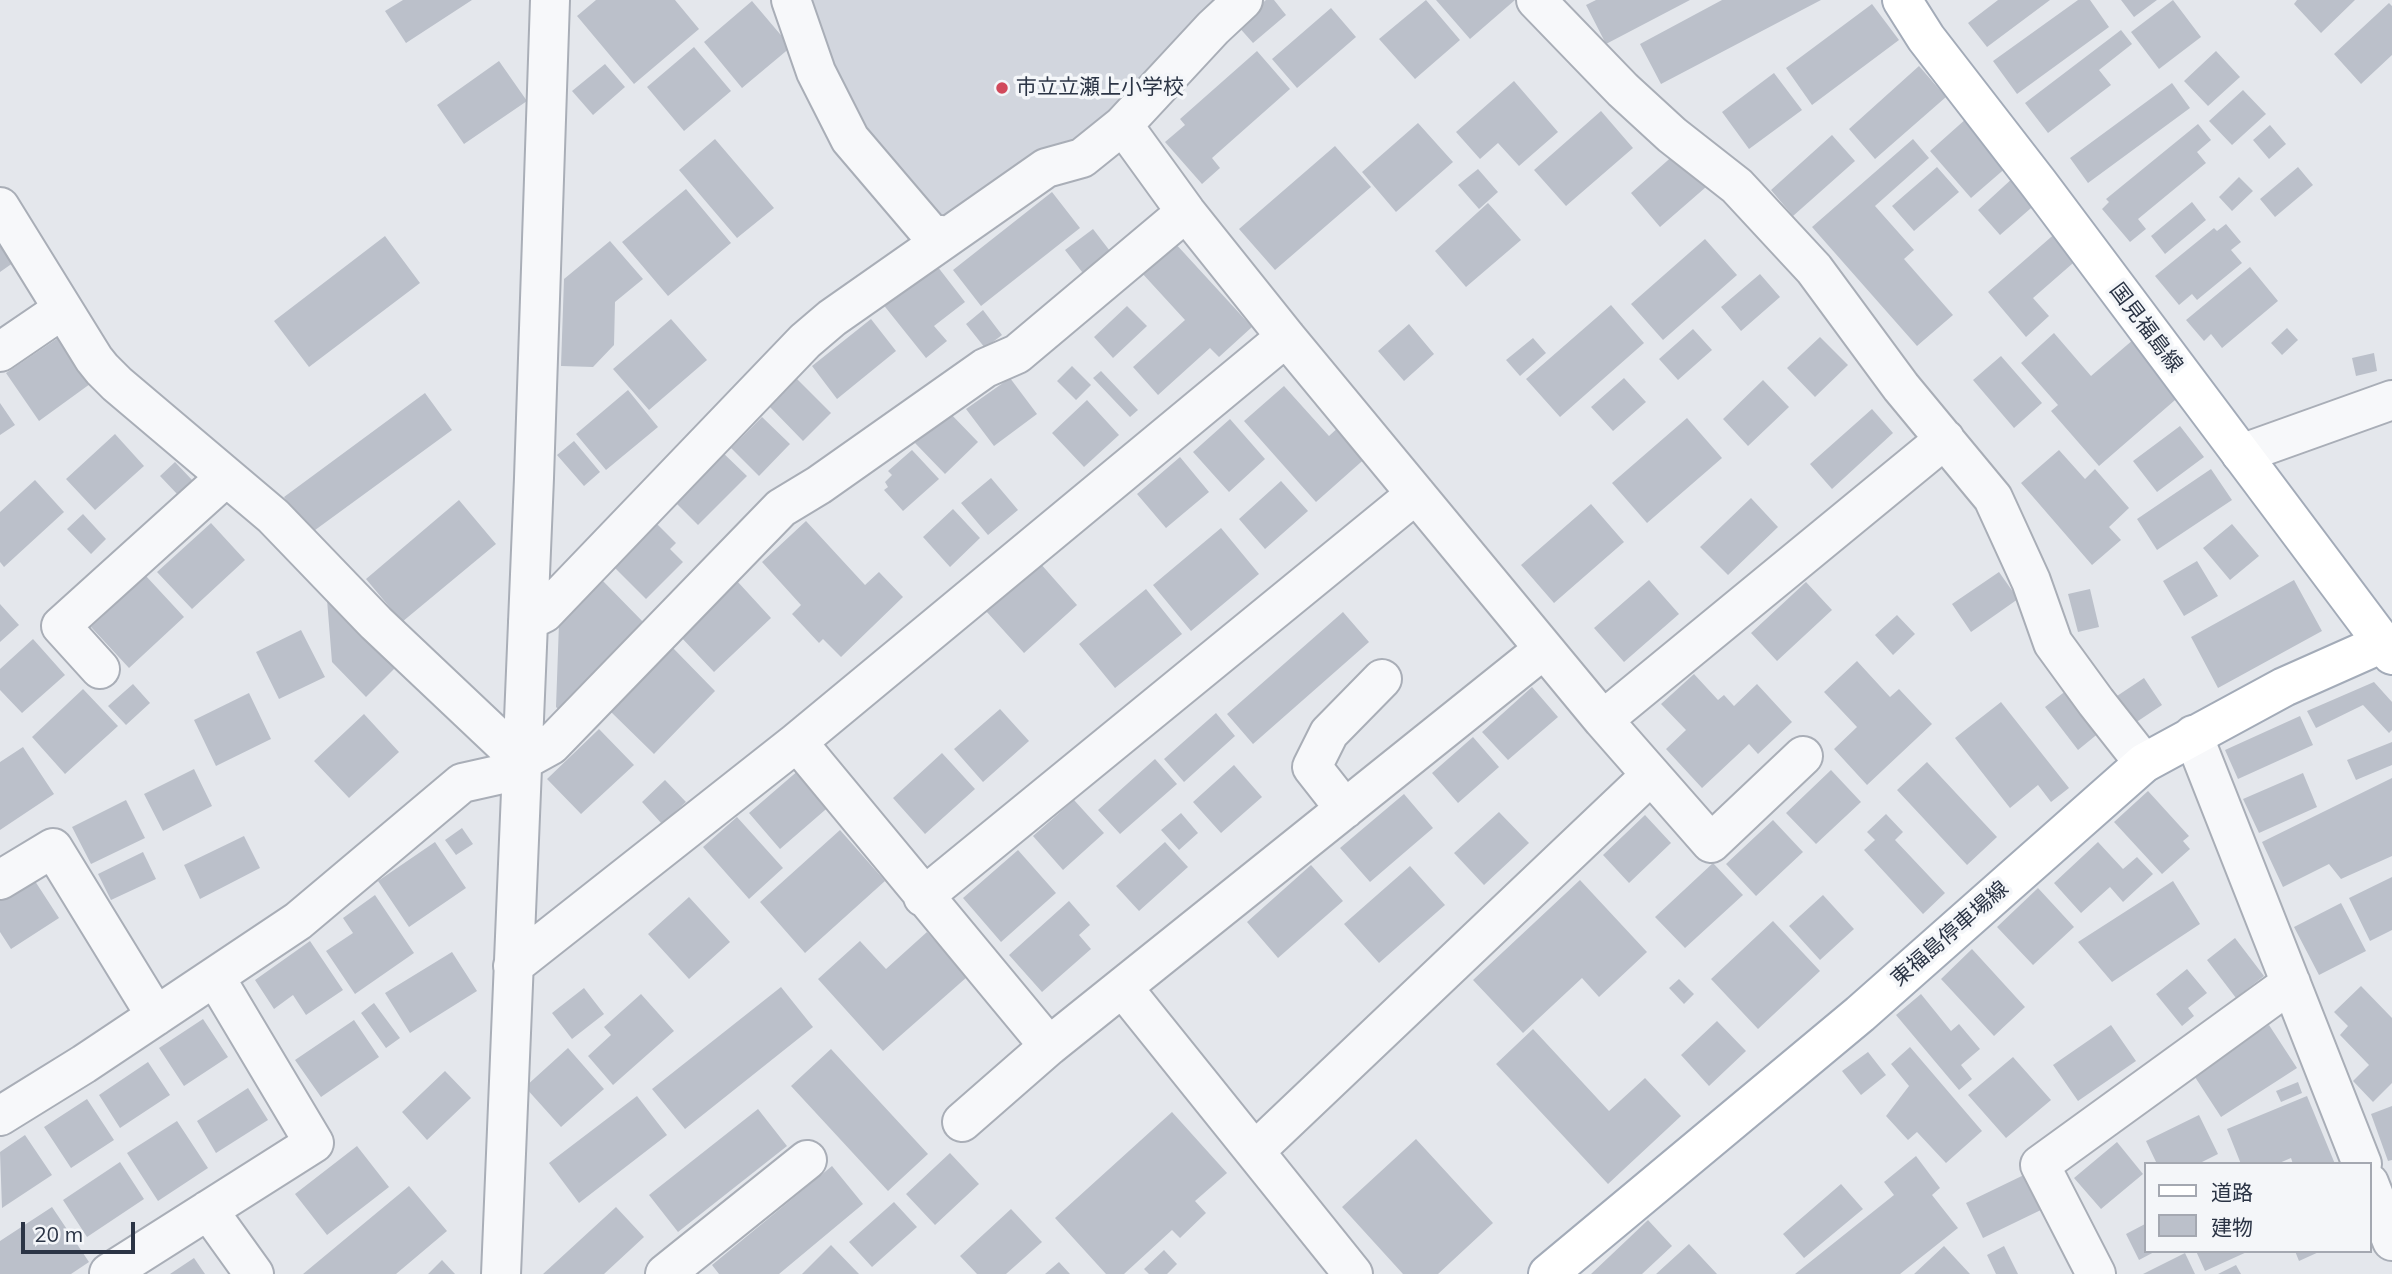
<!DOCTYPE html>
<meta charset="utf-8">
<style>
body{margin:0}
#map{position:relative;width:2392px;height:1274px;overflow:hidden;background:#e4e7ec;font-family:Mulish,"Noto Sans JP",sans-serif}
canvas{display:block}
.legend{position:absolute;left:2144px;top:1162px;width:228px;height:91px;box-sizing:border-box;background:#f4f6f9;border:2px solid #a4a8b1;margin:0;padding:9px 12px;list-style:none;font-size:21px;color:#2b3445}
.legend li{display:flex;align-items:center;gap:14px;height:35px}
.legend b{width:35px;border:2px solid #a4a8b1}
.scale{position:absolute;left:21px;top:1222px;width:114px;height:32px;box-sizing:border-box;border:4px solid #2b3445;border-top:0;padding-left:9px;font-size:21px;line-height:24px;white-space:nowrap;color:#2b3445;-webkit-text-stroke:5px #f4f6f9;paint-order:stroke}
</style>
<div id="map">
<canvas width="2392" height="1274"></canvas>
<ul class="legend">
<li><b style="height:9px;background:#fff"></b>道路</li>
<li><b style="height:19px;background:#bbc0ca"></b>建物</li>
</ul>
<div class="scale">20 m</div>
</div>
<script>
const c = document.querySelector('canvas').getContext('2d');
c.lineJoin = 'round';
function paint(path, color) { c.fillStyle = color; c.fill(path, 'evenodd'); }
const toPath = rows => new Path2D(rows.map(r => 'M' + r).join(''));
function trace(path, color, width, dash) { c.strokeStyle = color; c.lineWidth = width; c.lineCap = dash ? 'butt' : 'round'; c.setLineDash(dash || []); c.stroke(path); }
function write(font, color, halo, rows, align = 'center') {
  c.font = font + ' Mulish,"Noto Sans JP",sans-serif'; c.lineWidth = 7; c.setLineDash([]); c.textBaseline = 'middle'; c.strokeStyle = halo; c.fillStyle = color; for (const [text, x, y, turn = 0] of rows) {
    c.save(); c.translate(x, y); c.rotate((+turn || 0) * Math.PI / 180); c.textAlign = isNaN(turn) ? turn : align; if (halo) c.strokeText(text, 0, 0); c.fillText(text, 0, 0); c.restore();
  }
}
paint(toPath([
 [806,0,1241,0,1096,146,949,227,862,128]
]), '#d2d6de');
paint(toPath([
 [403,0,472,0,406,43,385,11],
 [596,0,675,0,699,29,634,84,577,16],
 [1266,0,1274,0,1286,15,1253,43,1237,25],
 [1426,0,1460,40,1415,79,1379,39],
 [1436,0,1515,0,1470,39],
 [1596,0,1690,0,1606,44,1586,5],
 [1722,0,1821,0,1661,84,1640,44],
 [1998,0,2050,0,1987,47,1968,23],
 [2078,0,2090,0,2109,27,2017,94,1993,61],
 [2121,0,2157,0,2134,17],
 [2173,0,2201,37,2159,69,2131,32],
 [2297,0,2355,0,2321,33,2294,4],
 [752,1,791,47,742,88,704,42],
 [2389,3,2392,6,2392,55,2361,84,2334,54],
 [1872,4,1899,40,1812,105,1786,68],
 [1331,8,1356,37,1297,88,1272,59],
 [2121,30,2132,44,2099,70,2111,85,2048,133,2025,103],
 [694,47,731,91,684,131,647,87],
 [1257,51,1290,89,1212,158,1220,168,1202,184,1165,142,1185,125,1180,119],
 [2216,51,2240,77,2208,106,2184,81],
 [499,61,527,101,464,144,437,105],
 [605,64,625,87,593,115,572,91],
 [1919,66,1946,97,1875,159,1849,129],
 [1774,73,1802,110,1749,149,1722,112],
 [1514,81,1558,132,1519,166,1498,143,1480,159,1456,132],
 [2172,83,2190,108,2088,183,2070,158],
 [2243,90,2266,114,2232,145,2209,121],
 [1601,111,1633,148,1566,206,1534,170],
 [1967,118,2008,166,1971,198,1930,151],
 [1418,123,1453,162,1396,212,1362,172],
 [2198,124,2211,140,2197,152,2206,163,2138,219,2146,229,2130,242,2102,209,2109,202,2106,199],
 [2270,125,2286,144,2269,159,2253,140],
 [1832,135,1855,161,1793,216,1771,190],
 [715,139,774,208,737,238,679,170],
 [1913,139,1929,158,1875,206,1914,250,1904,259,1953,315,1917,346,1812,227],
 [1335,146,1371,187,1275,270,1239,229],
 [1676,153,1706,187,1660,227,1631,193],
 [1937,167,1959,192,1914,231,1892,206],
 [2298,167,2313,185,2275,217,2260,199],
 [1478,169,1498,192,1479,209,1458,185],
 [2015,176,2038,202,2000,235,1978,210],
 [2239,177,2253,191,2232,211,2219,197],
 [686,189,731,243,668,296,622,242],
 [1052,192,1080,228,981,306,953,270],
 [2192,202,2206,220,2165,254,2151,236],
 [1488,203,1521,240,1466,287,1435,251],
 [2226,224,2241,242,2231,250,2242,263,2197,300,2192,294,2179,305,2155,276,2214,228,2217,231],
 [0,227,20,258,0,272],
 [1093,229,1113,255,1086,277,1065,250],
 [2058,231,2080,257,2033,298,2049,316,2026,337,1988,292],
 [385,236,420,283,309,367,274,321],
 [1705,239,1737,275,1663,340,1631,304],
 [610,241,643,279,615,302,614,345,593,367,561,366,564,279],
 [1174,242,1252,327,1219,357,1210,348,1158,395,1133,367,1185,320,1141,272],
 [934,262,965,302,934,326,947,341,926,358,882,303],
 [2250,267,2278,301,2222,348,2211,334,2204,341,2186,320],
 [1760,274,1780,297,1741,331,1721,307],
 [1611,305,1644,343,1560,417,1526,379],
 [1127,306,1147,326,1113,358,1094,337],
 [983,310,1002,335,985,348,966,324],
 [671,319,707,360,649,410,613,369],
 [871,319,896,351,837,399,812,366],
 [1409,324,1434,354,1404,381,1378,351],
 [2287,328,2298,340,2282,355,2271,343],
 [1693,329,1712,350,1678,380,1659,359],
 [2054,333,2091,376,2134,339,2182,394,2099,466,2051,411,2058,405,2021,363],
 [1820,337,1848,365,1815,397,1787,368],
 [58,338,90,384,39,421,6,373],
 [1533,338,1546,353,1520,376,1506,360],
 [2374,353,2377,371,2356,376,2352,358],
 [2001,356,2042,403,2014,428,1973,380],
 [1072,366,1091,385,1076,400,1057,381],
 [1101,371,1138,410,1130,417,1093,378],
 [1010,378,1037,414,994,446,966,409],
 [1624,378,1646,402,1613,431,1591,407],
 [797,379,831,413,803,441,770,407],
 [1763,380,1789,407,1748,446,1723,419],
 [1284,386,1329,436,1342,424,1369,455,1316,502,1244,421],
 [628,390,658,427,606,470,576,434],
 [425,393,452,430,311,533,284,497],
 [1087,400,1119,435,1084,467,1052,433],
 [0,403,15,425,0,435],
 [1872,409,1893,433,1832,489,1810,464],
 [948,411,978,442,945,474,915,443],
 [762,417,790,444,759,476,731,448],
 [1687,418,1722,458,1647,523,1612,483],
 [1230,419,1265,459,1229,492,1193,452],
 [2180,426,2204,457,2157,492,2133,461],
 [115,434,144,466,95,510,66,479],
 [574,441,600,472,584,486,557,455],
 [720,450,747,476,698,525,671,498],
 [912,450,939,479,903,511,884,490,888,487,885,482,892,475,888,471],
 [2059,450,2085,479,2095,469,2129,508,2109,527,2121,540,2092,565,2021,483],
 [1180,457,1209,492,1166,528,1137,494],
 [175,462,193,481,178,495,160,476],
 [2211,469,2232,500,2157,550,2137,519],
 [991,478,1018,510,988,535,961,503],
 [35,480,64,512,4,567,0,562,0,512],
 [1281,481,1308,511,1265,549,1239,519],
 [1751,498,1778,527,1728,575,1700,547],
 [459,500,496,544,402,622,366,579],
 [1591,504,1624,542,1554,603,1521,565],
 [953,509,980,538,950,567,923,537],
 [83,514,106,539,91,554,67,529],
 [806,521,865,585,879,572,903,597,841,657,823,639,819,643,792,614,801,605,762,562],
 [655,522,676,543,670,549,683,562,646,599,612,565],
 [211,523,245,560,192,609,157,572],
 [2232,524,2259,556,2230,580,2203,548],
 [1221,528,1259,574,1191,631,1153,585],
 [2197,561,2218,596,2184,616,2163,581],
 [1040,563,1077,605,1024,653,986,611],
 [1999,572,2018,599,1971,632,1952,604],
 [146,576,184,617,129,668,91,627],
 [601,579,647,626,562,713,556,707,559,623],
 [1649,580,1679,614,1624,662,1594,628],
 [2294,580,2322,631,2218,688,2191,637],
 [737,581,771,618,714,672,679,635],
 [1806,582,1832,610,1777,661,1751,633],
 [326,587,401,662,366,697,332,662],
 [1146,589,1182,634,1115,688,1079,644],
 [2090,589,2099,627,2078,632,2068,594],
 [0,604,19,625,0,642],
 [1343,612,1369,642,1253,744,1227,714],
 [1897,615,1915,634,1893,655,1875,635],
 [301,630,325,677,279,699,256,652],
 [33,639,65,675,22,713,0,690,0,669],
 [673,648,715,691,654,754,610,711],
 [1857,661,1890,697,1899,689,1932,724,1867,785,1834,749,1857,727,1824,692],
 [1694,674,1718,700,1724,695,1734,706,1757,684,1792,722,1758,754,1749,744,1702,788,1666,749,1686,730,1661,704],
 [2144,678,2162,705,2132,725,2114,698],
 [2374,682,2392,702,2392,730,2389,733,2363,705,2316,728,2307,711],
 [133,684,150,703,126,725,108,706],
 [1532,687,1558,717,1508,760,1482,732],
 [83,689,118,726,65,774,32,737],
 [2067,690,2100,732,2078,750,2045,707],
 [249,693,271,739,216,766,194,720],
 [2001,702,2069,788,2051,802,2038,785,2010,808,1955,738],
 [1000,709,1029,741,983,782,954,749],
 [1216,713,1235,736,1184,782,1164,759],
 [364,714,399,752,349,798,314,761],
 [2300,716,2313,745,2238,779,2225,750],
 [599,729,634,765,581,814,547,779],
 [1473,737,1499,767,1458,803,1432,773],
 [2392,742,2392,765,2356,780,2347,760],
 [23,747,54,794,0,830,0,762],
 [942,753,975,789,925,834,893,798],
 [1155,759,1177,784,1120,834,1098,810],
 [1927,762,1997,837,1967,865,1897,790],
 [1234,765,1262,797,1221,833,1193,802],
 [194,769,212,806,163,831,144,794],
 [800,769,832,804,780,849,749,813],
 [1831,770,1861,802,1816,844,1786,813],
 [2303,773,2317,807,2259,833,2243,799],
 [2392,778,2392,856,2341,879,2329,864,2283,887,2262,842],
 [665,780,686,802,662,824,642,802],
 [2148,791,2189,836,2183,841,2190,849,2162,874,2114,822],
 [1404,794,1433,828,1370,882,1340,848],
 [126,800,145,838,91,864,72,827],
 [1074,800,1104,833,1063,870,1033,836],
 [1499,812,1529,843,1484,885,1454,853],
 [1181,813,1198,833,1179,850,1161,830],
 [1886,814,1903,832,1895,840,1945,893,1923,914,1864,850,1875,840,1867,832],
 [1645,815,1671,843,1629,883,1603,855],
 [737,817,783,868,749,899,703,847],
 [1773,820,1803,852,1756,896,1726,864],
 [462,828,473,844,456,855,445,840],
 [840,830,885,881,805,953,760,902],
 [244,836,260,868,200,899,184,865],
 [435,842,466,888,409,927,378,881],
 [1165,842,1188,867,1139,911,1116,886],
 [2098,842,2123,869,2137,857,2153,874,2123,902,2110,887,2081,913,2054,883],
 [1018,850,1056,893,1001,942,963,898],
 [143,852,156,879,111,900,98,874],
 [1713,863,1743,895,1685,948,1655,917],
 [1311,865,1343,901,1278,958,1247,922],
 [1410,866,1445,905,1379,963,1344,924],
 [2392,877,2392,930,2370,941,2349,898],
 [33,878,59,918,11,949,0,932,0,900],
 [1580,880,1647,952,1599,997,1582,978,1523,1033,1473,980],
 [2173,881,2200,924,2112,982,2078,942],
 [2038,888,2074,927,2033,965,1997,927],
 [375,895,414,953,355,994,326,951,353,933,343,918],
 [1823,895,1854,929,1820,960,1789,926],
 [689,897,730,942,689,979,648,934],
 [1069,901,1090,925,1079,935,1091,949,1042,992,1009,955],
 [2341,903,2366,951,2319,975,2294,927],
 [1773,921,1820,971,1758,1029,1711,979],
 [927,932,967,977,883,1051,818,979,860,941,886,969],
 [2235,938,2264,976,2236,998,2207,960],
 [310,941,343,990,306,1015,293,995,274,1009,255,980],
 [1972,949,2025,1007,1994,1036,1941,979],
 [452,952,477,991,410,1033,385,993],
 [2187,969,2207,993,2188,1008,2194,1016,2182,1026,2156,994],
 [1679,979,1694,994,1684,1004,1669,988],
 [2361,986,2392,1018,2392,1083,2373,1102,2353,1081,2369,1065,2340,1035,2348,1026,2334,1012],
 [781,987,813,1027,685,1129,652,1089],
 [584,988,604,1014,572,1039,552,1013],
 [641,994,674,1031,613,1085,588,1056,611,1035,604,1027],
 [1921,994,1951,1031,1959,1024,1980,1049,1961,1065,1972,1079,1959,1090,1896,1015],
 [374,1003,400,1038,386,1048,361,1013],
 [203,1019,228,1057,184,1086,159,1048],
 [354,1020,379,1057,321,1097,295,1060],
 [1717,1021,1746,1051,1709,1086,1681,1055],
 [2111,1025,2136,1061,2078,1101,2053,1065],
 [2269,1025,2297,1068,2221,1117,2193,1074],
 [1533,1029,1609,1111,1645,1078,1681,1116,1608,1184,1496,1064],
 [1910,1047,1982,1131,1946,1163,1917,1132,1908,1140,1886,1116,1909,1086,1891,1064],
 [568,1048,604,1089,561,1127,525,1087],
 [831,1049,928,1154,888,1191,791,1086],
 [1868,1052,1886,1075,1861,1095,1842,1071],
 [2013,1057,2051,1100,2006,1138,1968,1095],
 [148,1062,170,1095,120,1128,99,1095],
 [445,1071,471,1098,427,1140,402,1112],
 [2298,1082,2302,1093,2281,1102,2276,1091],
 [248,1088,268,1120,216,1153,197,1121],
 [637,1096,667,1135,579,1203,549,1163],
 [2307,1096,2335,1164,2293,1164,2291,1158,2277,1164,2241,1164,2227,1129],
 [87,1099,114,1140,71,1168,44,1127],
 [2392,1106,2392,1160,2388,1161,2371,1114],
 [758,1109,787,1146,678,1232,649,1195],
 [1172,1112,1227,1173,1195,1201,1206,1213,1180,1238,1172,1230,1124,1274,1106,1274,1055,1218],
 [2199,1115,2218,1154,2198,1164,2157,1164,2146,1141],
 [177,1121,208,1168,158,1201,127,1153],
 [25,1135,52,1175,2,1208,0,1152],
 [1416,1139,1493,1223,1438,1274,1403,1274,1342,1207],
 [2117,1142,2143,1174,2101,1209,2074,1178],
 [357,1146,389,1187,327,1235,295,1194],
 [950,1153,979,1184,935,1225,906,1194],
 [1916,1156,1940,1188,1932,1195,1958,1228,1900,1274,1795,1274,1894,1195,1884,1182],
 [120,1162,144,1199,87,1237,63,1200],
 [832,1166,863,1204,779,1274,719,1274,712,1265],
 [2028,1173,2045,1208,1983,1238,1966,1203],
 [1841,1184,1863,1209,1804,1258,1783,1234],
 [409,1186,447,1231,396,1274,303,1274],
 [894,1202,917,1227,872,1267,849,1242],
 [52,1207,89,1262,71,1274,0,1274,0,1241],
 [616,1207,644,1237,604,1274,543,1274],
 [1011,1209,1042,1242,1006,1274,977,1274,960,1256],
 [1648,1220,1672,1246,1642,1274,1591,1274],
 [2145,1224,2145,1251,2156,1251,2139,1260,2126,1234],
 [1689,1244,1717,1274,1656,1274],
 [831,1245,859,1274,802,1274],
 [1944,1246,1970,1274,1914,1274],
 [2004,1246,2018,1274,1996,1274,1987,1255],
 [1164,1250,1177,1264,1167,1274,1149,1274,1144,1269],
 [2196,1251,2249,1251,2205,1271],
 [2295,1251,2321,1251,2299,1261],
 [2185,1253,2195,1274,2143,1274],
 [194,1258,205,1274,170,1274],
 [442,1260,455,1274,428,1274],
 [1059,1262,1070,1274,1045,1274],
 [2236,1265,2241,1274,2218,1274]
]), '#bbc0ca');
const minor = toPath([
 [791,0,816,72,850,139,931,234,949,236,1046,168,1082,158,1123,125,1213,28,1243,0],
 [1536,0,1623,90,1672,135,1737,186,1814,269,1901,387,1993,498,2031,581,2053,643,2096,702,2144,763],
 [1123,125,1186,212,1286,337,1603,720,1711,843,1803,756],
 [0,207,94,359,102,369,117,384,273,516,376,623,522,761,551,745,781,508,819,485,985,368,1017,354,1186,212],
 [0,352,63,309],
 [2241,454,2392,400],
 [528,621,544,613,805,341,832,318,949,236],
 [100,669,61,626,226,477],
 [1603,720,1945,439],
 [2193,735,2362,1164],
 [797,742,1049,1046],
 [1345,809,1312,767,1329,733,1382,679],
 [0,880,53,848,156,1016],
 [923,897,1416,494],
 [513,966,797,742,1286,337],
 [1123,988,1353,1274],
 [0,1116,84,1064,298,921,462,783,520,770],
 [962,1122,1049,1046,1544,649],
 [1255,1151,1651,775],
 [2369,1183,2392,1241],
 [208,1210,254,1274],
 [109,1273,314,1143,215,977],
 [501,1274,534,478,550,0],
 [665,1274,807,1160],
 [2096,1274,2040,1165,2291,983]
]);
const major = toPath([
 [1902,0,1926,38,2039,184,2392,655],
 [1548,1274,1860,1014,2144,763,2284,687,2383,643]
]);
trace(minor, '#a9aeb7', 42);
trace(major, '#a3abb8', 42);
trace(minor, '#f7f8fa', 38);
trace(major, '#fff', 38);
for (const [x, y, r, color] of [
 [1002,88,7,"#d1495b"]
]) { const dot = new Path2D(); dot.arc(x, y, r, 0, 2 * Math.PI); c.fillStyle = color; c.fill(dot); trace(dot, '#f4f6f9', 2.5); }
write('21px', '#2b3445', '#f4f6f9', [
 ["市立立瀬上小学校",1016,88]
], 'left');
write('21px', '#2b3445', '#f4f6f9', [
 ["国見福島線",2146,328,53],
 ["東福島停車場線",1950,934,-41]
]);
</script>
